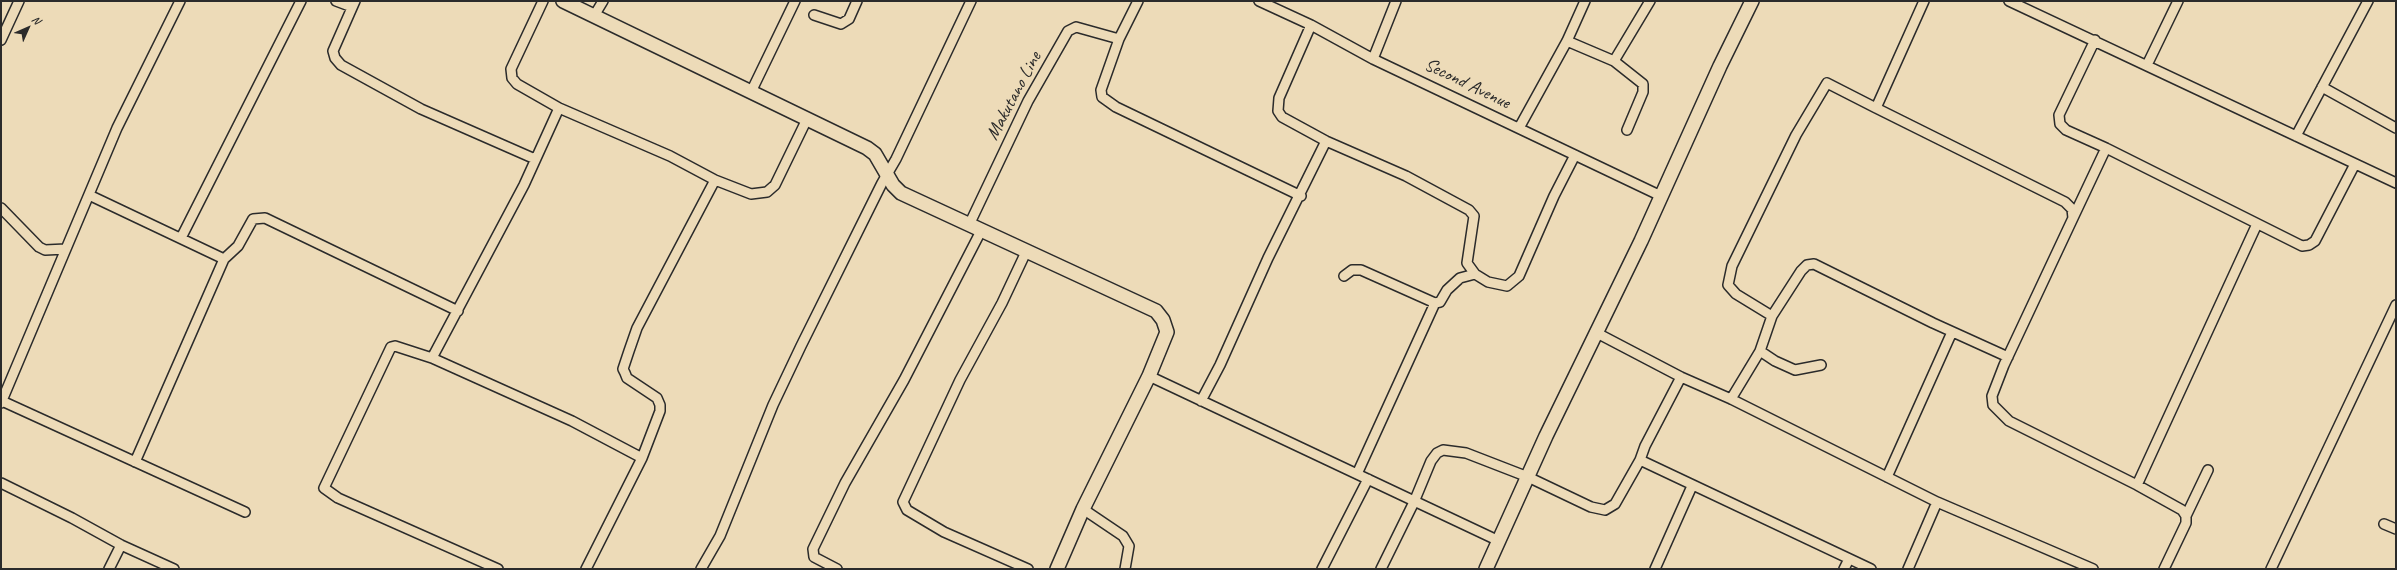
<!DOCTYPE html>
<style>
body{margin:0}
#map{position:relative;width:2397px;height:570px;overflow:hidden;background:#eddbb8;font-family:Caveat,sans-serif}
canvas{display:block}
.frame{position:absolute;inset:0;border:2px solid #2b2b2b;pointer-events:none}
.north{position:absolute;left:8px;top:8px;width:40px;height:40px;-webkit-text-stroke:3px #eddbb8;paint-order:stroke;rotate:45deg;font-size:11px;font-weight:700;line-height:16px;text-align:center;color:#2b2b2b}
.north::after{content:'';display:block;margin:auto;width:14px;height:18px;background:#2b2b2b;clip-path:polygon(50% 0,100% 100%,50% 72%,0 100%)}
</style>
<div id="map">
<canvas width="2397" height="570"></canvas>
<div class="frame"></div>
<div class="north">N</div>
</div>
<script>
const c = document.querySelector('canvas').getContext('2d');
c.lineJoin = 'round';
const toPath = rows => new Path2D(rows.map(r => 'M' + r).join(''));
function trace(path, color, width, dash) { c.strokeStyle = color; c.lineWidth = width; c.lineCap = dash ? 'butt' : 'round'; c.setLineDash(dash || []); c.stroke(path); }
function write(font, color, halo, rows, align = 'center') {
  c.font = font + ' Caveat,sans-serif'; c.lineWidth = 3; c.setLineDash([]); c.textBaseline = 'middle'; c.strokeStyle = halo; c.fillStyle = color; for (const [text, x, y, turn = 0] of rows) {
    c.save(); c.translate(x, y); c.rotate((+turn || 0) * Math.PI / 180); c.textAlign = isNaN(turn) ? turn : align; if (halo) c.strokeText(text, 0, 0); c.fillText(text, 0, 0); c.restore();
  }
}
const street = toPath([
 [336,1,352,7],
 [355,1,333,51,335,58,341,65,421,109,535,159],
 [543,1,511,69,512,78,517,84,559,108,670,156,715,180,751,194,767,192,775,185,807,119],
 [1138,1,1119,39,1101,90,1102,97,1116,107,1301,196],
 [1259,1,1311,25,1373,59,1661,196],
 [1924,1,1876,108,2065,202,2072,209,2073,218,2004,365,1992,396,1993,405,2009,421,2137,485,2182,510,2186,516,2186,523,2164,569],
 [2009,1,2396,183],
 [814,15,841,24,849,19,857,1],
 [594,16,603,1],
 [1311,25,1279,98,1278,111,1282,117,1326,141,1406,176,1469,210,1474,216,1467,263,1475,274,1488,282,1507,286,1519,276,1554,196,1575,155],
 [1,40,19,1],
 [2095,40,2059,115,2060,124,2066,130,2106,148,2302,246,2309,245,2315,241,2355,164],
 [1567,41,1614,61,1643,84,1643,92,1627,130],
 [1373,59,1396,1],
 [1614,61,1650,1],
 [2147,65,2178,1],
 [2322,87,2396,128],
 [751,92,795,1],
 [1519,128,1567,41,1585,1],
 [2296,136,2368,1],
 [89,195,224,259,238,246,253,219,265,218,458,311],
 [1,208,39,247,45,250,66,249],
 [2073,218,2106,148],
 [969,225,1028,101,1068,31,1076,27,1119,39],
 [181,238,301,1],
 [1026,252,1002,303,960,380,903,502,907,510,944,532,1028,569],
 [1344,276,1352,270,1361,270,1435,303,1440,302,1447,290,1460,278,1475,274],
 [1772,316,1736,294,1728,285,1732,266,1796,135,1827,83,1876,108],
 [1595,332,1681,377,1731,399,1937,502,2093,569],
 [1760,351,1775,361,1795,370,1821,365],
 [432,358,572,421,642,458],
 [1149,376,1499,541],
 [1681,377,1645,446,1640,460,1871,569],
 [1731,399,1760,351,1772,316,1801,271,1807,265,1814,264,1933,323,2008,357],
 [2,401,245,512],
 [1201,401,1220,365,1268,258,1326,141],
 [1,403,117,128,180,1],
 [135,462,224,259],
 [1357,474,1435,303],
 [1887,477,1952,332],
 [1,483,72,518,121,545,174,569],
 [2137,485,2257,224],
 [1083,509,1123,536,1129,546,1125,569],
 [2186,516,2208,470],
 [2384,524,2396,529],
 [109,569,121,545],
 [498,569,338,498,324,488,391,347,395,346,432,358,524,185,559,108],
 [586,569,642,458,660,411,660,405,657,398,627,378,625,373,623,369,629,351,637,328,715,180],
 [701,569,720,536,773,405,801,346,882,183,896,159,971,1],
 [837,569,814,557,813,549,845,483,904,380,981,231],
 [1322,569,1368,479],
 [1381,569,1414,502,1431,461,1437,453,1443,450,1466,453,1528,477,1591,507,1605,510,1615,504,1640,460],
 [1655,569,1692,486],
 [1844,569,1849,559],
 [1908,569,1937,502],
 [2271,569,2396,305]
]);
const secondary = toPath([
 [563,1,867,148,875,154,893,185,901,193,1143,305,1156,311,1163,320,1167,332,1149,376,1083,509,1057,569],
 [1486,569,1546,436,1641,241,1720,66,1752,1]
]);
trace(street, '#2b2b2b', 12);
trace(secondary, '#2b2b2b', 16);
trace(street, '#eddbb8', 9);
trace(secondary, '#eddbb8', 13);
write('19px', '#2b2b2b', '#eddbb8', [
 ["Second Avenue",1467,84,26],
 ["Makutano Line",1014,96,-62]
]);
</script>
